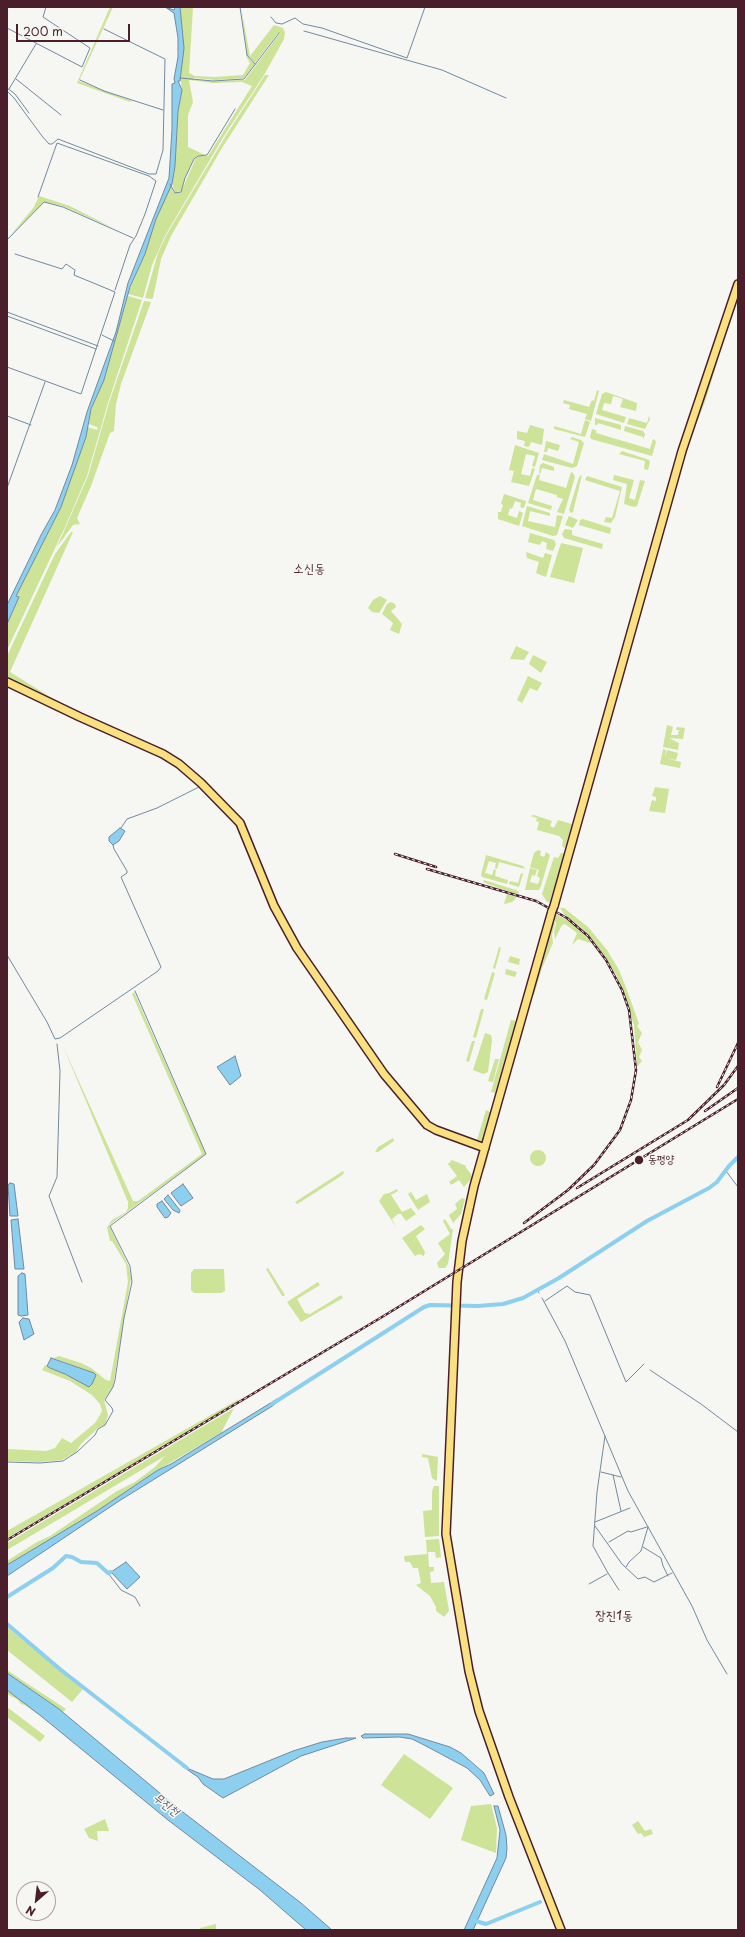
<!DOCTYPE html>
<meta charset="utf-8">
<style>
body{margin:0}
#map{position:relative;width:745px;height:1937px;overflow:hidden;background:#f6f6f2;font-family:"Playpen Sans",sans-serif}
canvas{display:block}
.frame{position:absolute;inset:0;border:8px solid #4a1f2b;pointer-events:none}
.north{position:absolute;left:16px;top:1881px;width:40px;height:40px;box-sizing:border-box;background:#f6f6f2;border:1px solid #b1a0a2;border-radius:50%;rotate:208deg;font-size:11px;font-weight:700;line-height:16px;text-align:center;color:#4a1f2b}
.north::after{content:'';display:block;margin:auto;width:14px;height:18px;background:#4a1f2b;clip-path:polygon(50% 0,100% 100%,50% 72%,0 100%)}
.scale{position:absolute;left:16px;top:24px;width:114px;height:18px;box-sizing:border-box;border:2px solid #4a1f2b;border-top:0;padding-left:5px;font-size:12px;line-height:14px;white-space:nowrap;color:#4a1f2b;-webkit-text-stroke:3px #f6f6f2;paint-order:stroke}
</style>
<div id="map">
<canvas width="745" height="1937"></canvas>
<div class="frame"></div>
<div class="north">N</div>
<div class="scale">200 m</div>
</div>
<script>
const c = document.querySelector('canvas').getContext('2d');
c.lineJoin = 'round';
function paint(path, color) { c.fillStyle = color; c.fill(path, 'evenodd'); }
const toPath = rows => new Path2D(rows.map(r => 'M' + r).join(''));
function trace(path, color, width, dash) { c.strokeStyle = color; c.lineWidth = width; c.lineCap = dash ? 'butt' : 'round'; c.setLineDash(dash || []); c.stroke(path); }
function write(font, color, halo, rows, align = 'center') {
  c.font = font + ' "Playpen Sans","Poor Story",sans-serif'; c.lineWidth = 3; c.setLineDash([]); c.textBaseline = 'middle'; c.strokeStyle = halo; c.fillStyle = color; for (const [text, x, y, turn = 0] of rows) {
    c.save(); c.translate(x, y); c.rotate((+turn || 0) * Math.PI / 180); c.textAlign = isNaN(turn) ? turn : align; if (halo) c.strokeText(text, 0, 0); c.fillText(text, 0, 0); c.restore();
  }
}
paint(toPath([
 [110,7,113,7,79,81,132,101,130,102,77,83],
 [180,7,193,7,189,73,195,76,214,77,243,75,250,63,246,56,246,52,250,60,255,64,244,78,216,80,194,78,194,80,213,81,245,80,280,33,277,34,255,63,247,54,241,7,250,56,274,25,283,28,285,32,284,39,264,75,224,136,166,234,152,265,143,298,128,294,145,254,156,219,171,185,173,192,175,193,181,192,195,160,198,156,208,156,252,86,242,82,213,83,189,80,193,102,188,115,188,147,205,155,198,155,194,159,185,178,182,190,175,193,172,183,175,166,178,111,182,90,180,77,184,48],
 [265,75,269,75,222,148,171,236,161,259,153,298,151,299,145,298,158,253,167,234,225,137],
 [39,196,70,206,115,229,63,206,44,202,10,236,34,207],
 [738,292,738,297,715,362,717,363,705,402,688,445,687,445],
 [128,296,142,300,108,403,87,476,65,527,7,650,7,624,19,597,16,596,61,507,86,437,87,427,98,430,97,427,89,424,90,413,104,380],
 [144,301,151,302,121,384,116,404,114,431,110,433,91,486,77,518,80,524,73,525,57,547,88,476,109,403],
 [597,390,599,391,591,421,585,419,587,414,569,409,570,405,563,403,564,400,589,407,592,400,594,401],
 [606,392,637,403,636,411,620,407,623,399,613,396,611,404,604,403,602,410,626,417,624,423,596,414,602,394],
 [649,416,650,419,645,429,627,424,629,418,647,423],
 [595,418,621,425,621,430,598,423,597,425,595,425],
 [585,420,590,422,585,437,554,429,554,426,581,434],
 [530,425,544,429,542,445,531,442,529,447,524,446,525,441,517,439,517,431,527,433],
 [625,426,643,431,645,434,643,440,643,437,624,431],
 [592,429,596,430,596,433,650,449,653,439,655,440,656,442,652,456,591,439,590,437],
 [572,437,581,440,584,443,577,466,572,468,542,460,544,454,573,464,579,442,570,439],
 [546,441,560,445,558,451,548,448,547,452,544,452],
 [515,445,539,453,535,467,532,466,535,456,526,454,521,474,530,476,532,468,535,469,529,486,511,482,514,471,509,470],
 [622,451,649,460,650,462,648,470,644,469,645,461,619,454],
 [543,463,554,467,554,471,542,468,540,474,539,473,540,465],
 [571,472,573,473,575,477,564,514,557,512,563,499,557,497,557,495,536,489,533,500,552,506,551,510,528,503,537,475,540,475,539,480,566,488],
 [582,475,573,512,571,513,569,510,579,477],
 [614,475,634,480,629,498,635,500,640,480,645,481,637,506,634,507,624,504,627,484,613,480],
 [587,476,622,487,615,517,611,523,604,522,606,517,612,518,620,491,585,480],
 [504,494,526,501,524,508,520,507,521,503,515,501,512,509,510,508,508,515,517,518,519,511,523,513,519,526,498,519,498,512,501,512,503,505,501,504],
 [527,506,550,513,550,516,530,511,528,521,555,527,557,515,563,516,557,535,553,536,522,526],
 [569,516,578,520,573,528,565,525],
 [583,519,611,528,610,534,579,525,580,520],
 [565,529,572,530,572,535,603,544,602,549,564,538,562,534],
 [71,532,73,532,10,672,68,708,7,680,7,656,55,554],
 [530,533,554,540,556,544,553,551,546,549,547,543,542,541,540,545,528,542],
 [561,543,583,548,574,583,550,577],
 [526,552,543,558,545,553,552,555,546,577,536,573,539,562,527,558],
 [380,596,387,600,379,613,372,612,368,608,373,600],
 [391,602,395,604,396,607,391,611,402,624,399,634,390,630,393,623,382,614,387,604],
 [516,646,529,652,524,660,510,659],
 [533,655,547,662,541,673,529,664],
 [528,676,542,683,537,691,530,688,522,703,517,700],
 [667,725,673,727,671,735,678,735,679,730,676,730,677,727,685,728,683,739,669,738,679,743,678,750,663,747],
 [663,749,666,750,665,758,681,762,680,768,660,764],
 [667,750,678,753,676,760,665,758],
 [655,787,669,789,665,813,649,811,652,800,656,801,656,797,652,796],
 [534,815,552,821,550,826,554,828,558,820,572,824,565,848,562,846,563,840,559,836,537,830,539,822,536,821,537,818,530,816],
 [538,850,541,851,540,855,544,857,546,852,550,855,541,886,539,890,525,890,530,868,537,870,535,876,532,875,530,882,538,884,540,878,537,876,539,870,530,867,534,853],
 [561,853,564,853,550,902,547,902,542,894,554,857,558,858],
 [486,855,523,866,525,869,499,862,497,869,495,868,496,863,489,861,485,873,492,875,494,869,496,870,495,876,508,880,507,884,482,877,481,875],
 [521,873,523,874,519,887,509,884,510,881,518,883],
 [484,880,516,890,519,892,518,894,501,889,483,882],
 [507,894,517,897,512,902,504,904],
 [560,908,564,908,588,927,607,950,619,970,627,990,639,1024,637,1026,642,1033,638,1042,642,1050,639,1057,642,1061,637,1067,634,1025,617,976,596,944,582,928,564,914],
 [555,914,570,921,591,942,590,943,578,939,572,945,577,933,565,924,562,925,555,939,554,932,556,923,554,919],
 [553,920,555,924,552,935,553,943,542,968,534,995,533,995],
 [499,947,501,948,495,969,493,968],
 [510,956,520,959,519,965,508,962],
 [506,969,517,972,515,977,505,974],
 [492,972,495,973,487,1000,484,999],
 [134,992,206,1154,109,1225,129,1267,131,1278,114,1380,113,1387,104,1400,108,1415,105,1425,98,1428,81,1444,76,1452,62,1460,40,1462,7,1461,7,1449,46,1451,55,1448,62,1438,71,1443,95,1423,100,1415,102,1411,100,1404,92,1395,70,1381,42,1370,45,1365,90,1386,94,1373,53,1358,59,1356,81,1363,91,1368,106,1380,110,1381,128,1282,126,1264,112,1241,110,1241,107,1227,112,1220,126,1212,128,1208,128,1202,63,1046,133,1201,138,1201,202,1154,132,994],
 [481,1009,484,1009,476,1038,473,1037],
 [511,1020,516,1021,495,1093,491,1092],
 [485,1033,491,1035,492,1040,488,1072,483,1074,473,1070],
 [472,1041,475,1041,469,1062,466,1061],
 [495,1059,499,1059,493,1082,488,1081],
 [486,1110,490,1112,482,1141,477,1140],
 [496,1122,485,1169,484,1168],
 [393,1138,394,1141,378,1152,375,1152,378,1147],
 '530 1158a8 8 0 1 1 16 0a8 8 0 1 1-16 0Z',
 [452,1160,466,1166,466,1168,471,1174,472,1178,464,1187,459,1180,451,1185,449,1182,457,1176,448,1164],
 [343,1171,344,1173,341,1176,299,1203,297,1204,295,1202],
 [397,1189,398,1191,391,1195,402,1212,411,1208,416,1214,406,1221,401,1214,398,1214,392,1219,396,1227,379,1201,384,1194,389,1193],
 [411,1192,416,1200,427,1194,430,1202,418,1210,408,1194],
 [462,1198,465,1199,461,1214,453,1223,449,1215,457,1209,455,1204],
 [445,1219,451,1229,453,1229,448,1264,445,1268,439,1268,437,1263,445,1254,438,1243,450,1234,443,1221],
 [421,1225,425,1229,416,1236,425,1252,424,1256,419,1254,415,1256,402,1238],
 [268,1268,285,1295,284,1296,282,1296,266,1269],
 [194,1269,224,1269,225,1291,221,1293,194,1293,191,1290,191,1273],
 [318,1282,320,1285,297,1299,305,1313,310,1314,341,1295,343,1298,301,1322,287,1302],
 [239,1399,237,1403,7,1538,7,1531],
 [234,1408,221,1433,158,1470,97,1511,7,1565,7,1561,37,1542,50,1536,117,1491,135,1482,155,1467,165,1456,7,1550,7,1543],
 [422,1454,438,1457,437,1479,436,1481,432,1478,428,1458,422,1457],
 [434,1486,439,1486,439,1536,425,1537,423,1511,432,1510,432,1491],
 [439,1539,441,1557,436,1558,435,1552,428,1552,429,1567,434,1567,434,1571,430,1572,431,1583,444,1582,449,1611,444,1617,436,1611,436,1607,430,1596,416,1585,421,1583,418,1568,413,1568,410,1562,405,1562,404,1556,427,1554,426,1540],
 [7,1627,83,1689,72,1702,7,1650],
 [7,1670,28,1684,66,1709,63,1712,7,1673],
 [7,1690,41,1716,54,1726,25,1705,21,1704,18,1700,7,1694],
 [7,1707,45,1736,40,1742,7,1717],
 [404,1754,453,1788,430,1819,381,1785],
 [491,1804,497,1828,496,1853,461,1840,471,1806],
 [105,1819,109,1831,97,1831,98,1841,89,1838,84,1829],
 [638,1821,645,1831,651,1829,653,1834,644,1837,641,1833,638,1834,632,1825],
 [216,1924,216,1930,200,1930,200,1928]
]), '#cce398');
const water = toPath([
 [165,7,174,10,175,7,180,7,184,48,180,81,178,81,182,90,178,111,175,166,172,184,156,219,145,254,130,287,104,380,91,409,86,437,61,507,16,596,19,597,7,624,7,605,41,535,55,510,72,465,87,412,116,332,128,283,169,178,172,129,172,84,175,83,174,79,178,57,178,38,174,13,165,7],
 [120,828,125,831,119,841,113,845,109,841,109,837,120,828],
 [235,1056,241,1076,230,1085,217,1067,235,1056],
 [10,1183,14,1184,18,1216,10,1216,8,1185,10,1183],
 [183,1184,193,1198,181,1206,171,1193,183,1184],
 [168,1195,179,1209,180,1211,179,1213,173,1210,164,1199,168,1195],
 [162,1201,171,1213,168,1217,165,1218,157,1207,157,1204,162,1201],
 [18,1219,24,1269,15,1269,11,1220,18,1219],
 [22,1273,25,1274,28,1315,21,1316,18,1315,18,1276,22,1273],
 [23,1318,29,1319,34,1334,24,1340,19,1322,23,1318],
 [51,1358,94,1373,96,1375,92,1384,89,1387,65,1374,50,1368,47,1366,51,1358],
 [277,1399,274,1405,119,1501,7,1576,7,1565,97,1511,158,1470,171,1464,277,1399],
 [126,1562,140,1577,127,1589,111,1572,126,1562],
 [7,1673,59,1709,179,1809,301,1903,332,1930,306,1930,260,1890,168,1820,41,1716,7,1690,7,1673],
 [365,1734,408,1734,450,1747,461,1753,484,1773,494,1794,490,1796,480,1780,467,1768,426,1746,412,1739,399,1737,363,1738,361,1736,365,1734],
 [346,1738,356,1738,301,1756,223,1798,203,1784,198,1777,182,1766,213,1779,224,1779,293,1751,322,1742,346,1738],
 [494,1806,498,1806,506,1835,507,1848,506,1858,473,1930,464,1930,497,1858,500,1830,494,1806]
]);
paint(water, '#8dcfee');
trace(water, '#7289a0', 1);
trace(toPath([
 [240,7,247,55,255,64],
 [271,17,276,23,282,24,295,18,303,24,322,28,407,58,425,7],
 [7,28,82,67,90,48,43,17,46,7],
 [304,31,442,70,506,98],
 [180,78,213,81,244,79,279,33],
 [16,79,61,115],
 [80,80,104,91,163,110],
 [7,88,15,94,29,113],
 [9,89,36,44],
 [7,91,14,98,42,136,49,144,52,144,58,139,149,174,156,174,163,150,165,59,104,29],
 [170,184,175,193,181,192,185,178,194,159,198,156,207,155,235,109],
 [38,197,57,143,149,176,156,181,145,214,136,236,130,245,115,290],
 [7,240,44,202,63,207,133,238],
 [7,312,98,346],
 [7,316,96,349],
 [102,335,114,341],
 [7,367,81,394,115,292,74,275,75,270,66,264,62,269,15,254],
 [7,416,31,425],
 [7,488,45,382],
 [121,828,127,819,157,808,199,787],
 [7,955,47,1022,55,1039,60,1038,158,971,161,967,121,877,127,873,127,871,114,849,113,845],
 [57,1044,60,1071,57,1177,49,1196,82,1282],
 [726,1171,738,1187],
 [537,1290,539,1293],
 [542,1298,565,1341,628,1491,692,1606,707,1640,727,1674],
 [545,1301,567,1286,575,1292,590,1295,626,1382,644,1364],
 [650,1370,701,1404,738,1432],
 [605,1436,597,1492,593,1546,608,1573,619,1590],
 [7,1462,40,1463,63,1461,77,1452,95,1435,98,1429,105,1425,113,1411,112,1408,105,1400,113,1387,115,1380,124,1318,132,1282,130,1266,110,1226,206,1154,135,991],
 [601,1472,621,1477],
 [613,1475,621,1511],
 [595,1522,630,1508],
 [595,1526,622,1564,638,1579,645,1577,654,1582,672,1573],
 [609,1542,628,1531,631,1532,647,1527],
 [643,1547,661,1558,663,1566,668,1576],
 [626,1567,629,1562,641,1551,648,1527],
 [108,1573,121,1590,135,1597,140,1606],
 [589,1584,607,1574]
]), '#7289a0', 1);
trace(toPath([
 [272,1404,424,1307,430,1305,478,1306,503,1304,523,1298,559,1278,647,1221,709,1188,717,1182,729,1166,738,1157],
 [7,1597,53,1568,66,1556,72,1557,81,1562,97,1563,108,1573,111,1572],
 [7,1624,61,1670,187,1768],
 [472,1920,486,1924,540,1902]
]), '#8dcfee', 4);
const major = toPath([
 [7,682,80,717,163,754,179,764,201,783,240,823,274,906,297,948,384,1074,427,1125,436,1130,485,1148],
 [554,906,682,451,738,284],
 [552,911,474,1186,462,1241,457,1282,446,1534,469,1671,479,1711,509,1797,561,1930]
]);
trace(major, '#4a1f2b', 10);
trace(major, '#f9e181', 7);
const rail = toPath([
 [395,854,436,867],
 [427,869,536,901,567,918,588,936,606,960,622,990,629,1010,636,1070,631,1100,620,1130,594,1165,568,1190,524,1223],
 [717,1087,738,1043],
 [705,1111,738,1088],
 [577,1188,688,1120,724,1085,738,1066],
 [7,1540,382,1317,738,1099]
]);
trace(rail, '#4a1f2b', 2.5);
trace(rail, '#f6f6f2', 1, [3]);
const majorBridge = toPath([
 [552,911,554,906]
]);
trace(majorBridge, '#4a1f2b', 10, []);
trace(majorBridge, '#f9e181', 7);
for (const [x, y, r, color] of [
 [639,1160,5,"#4a1f2b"]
]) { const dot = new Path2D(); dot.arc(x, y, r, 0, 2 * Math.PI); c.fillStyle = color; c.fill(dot); trace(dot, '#f6f6f2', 1.5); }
write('11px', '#4a1f2b', '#f6f6f2', [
 ["동평양",648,1160]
], 'left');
write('italic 12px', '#5e5466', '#f6f6f2', [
 ["무진천",166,1805,38]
]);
write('13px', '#4a1f2b', '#f6f6f2', [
 ["소신동",309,569],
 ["장진1동",614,1616]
]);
</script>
